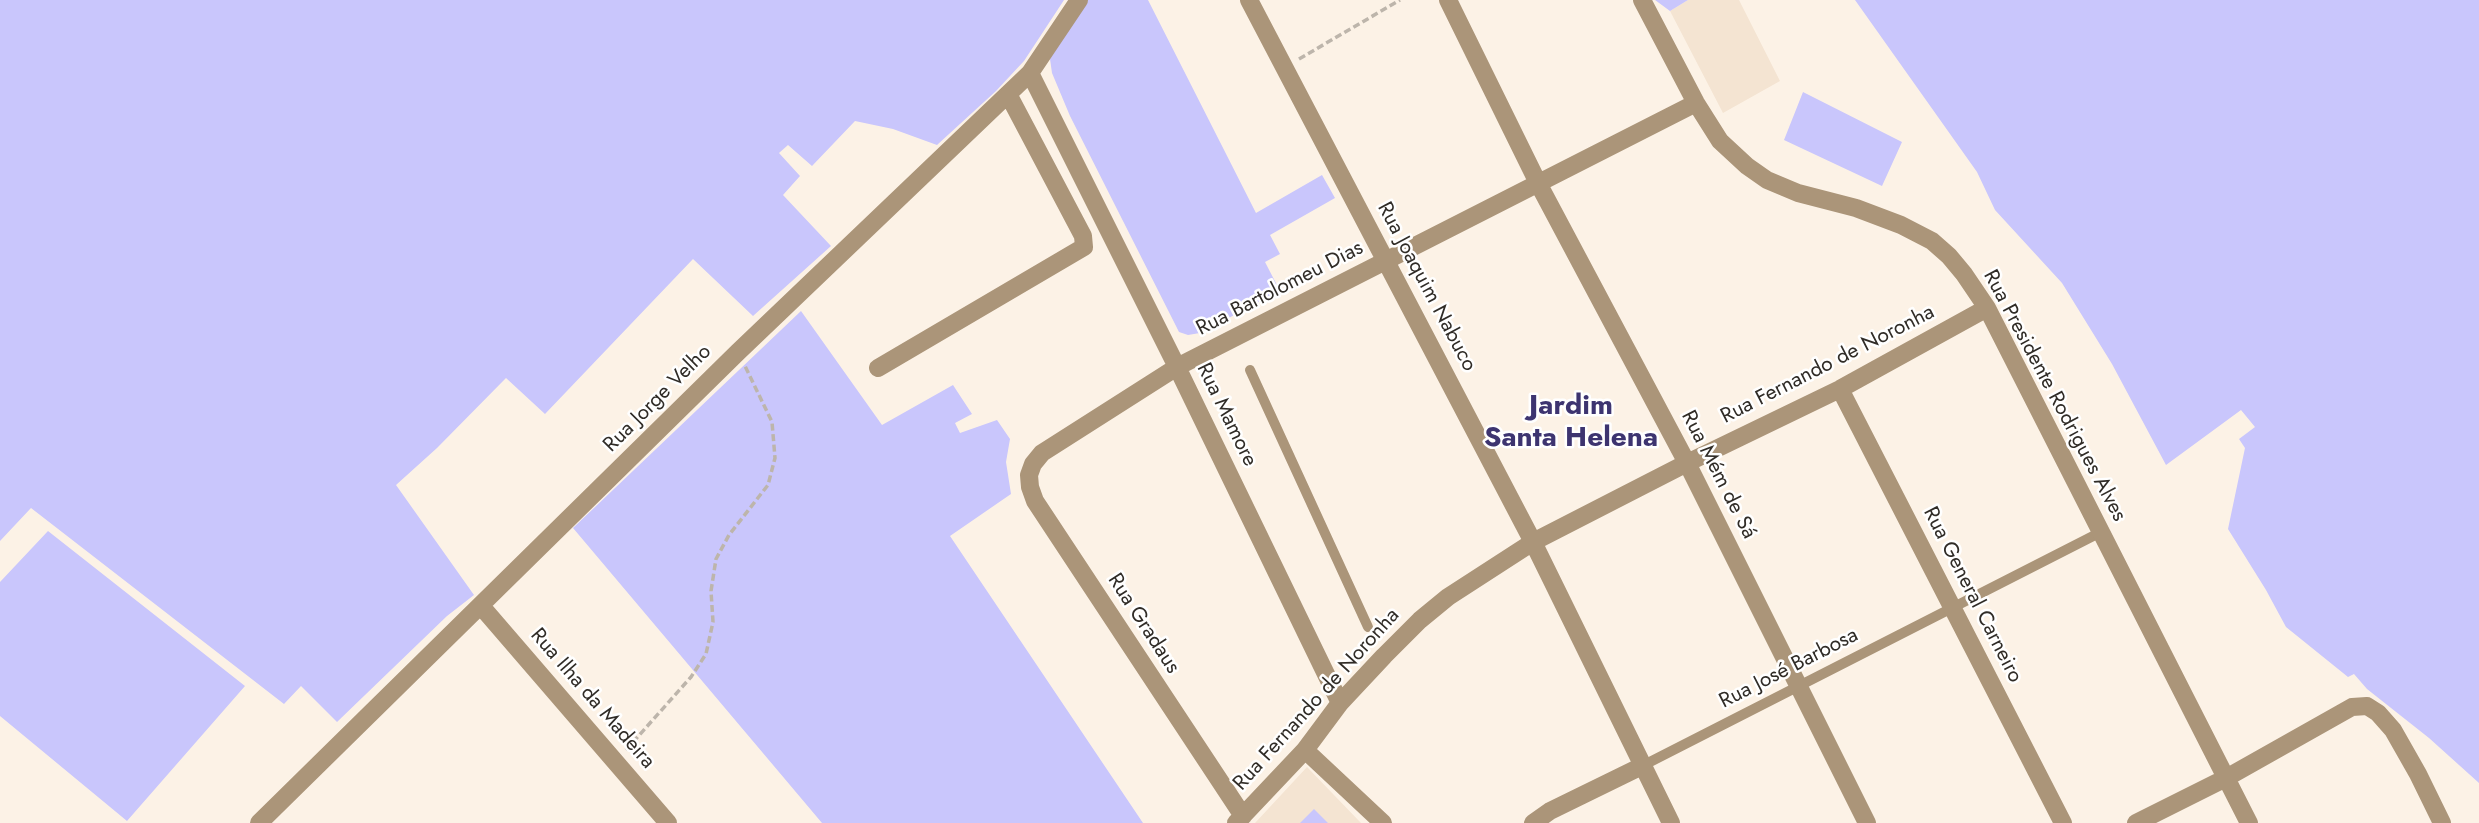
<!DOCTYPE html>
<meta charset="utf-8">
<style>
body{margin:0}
canvas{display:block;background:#fcf2e6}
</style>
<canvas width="2479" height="823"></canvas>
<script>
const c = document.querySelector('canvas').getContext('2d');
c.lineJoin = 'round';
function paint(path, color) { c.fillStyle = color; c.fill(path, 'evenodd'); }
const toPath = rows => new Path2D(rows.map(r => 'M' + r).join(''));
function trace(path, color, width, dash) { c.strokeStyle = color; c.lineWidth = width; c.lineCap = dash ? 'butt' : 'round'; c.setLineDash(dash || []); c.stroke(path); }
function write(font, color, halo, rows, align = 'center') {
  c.font = font + ' Jost,sans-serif'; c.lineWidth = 5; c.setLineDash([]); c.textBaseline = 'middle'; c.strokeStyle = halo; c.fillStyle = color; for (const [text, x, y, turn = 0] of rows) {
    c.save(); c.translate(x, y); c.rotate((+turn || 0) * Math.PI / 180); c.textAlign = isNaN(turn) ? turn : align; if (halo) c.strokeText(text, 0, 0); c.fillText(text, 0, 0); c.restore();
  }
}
paint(toPath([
 [1688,0,1739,0,1780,81,1723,113,1670,11],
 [1307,767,1361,823,1255,823]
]), '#f4e4d2');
paint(toPath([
 [0,0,1064,0,1024,61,996,91,937,145,893,129,855,121,812,166,788,145,779,153,800,176,783,195,831,246,753,316,693,259,545,414,506,378,437,448,396,485,474,595,447,616,337,722,301,686,284,704,31,508,0,541],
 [1087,0,1148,0,1256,213,1322,175,1335,198,1270,235,1280,254,1265,262,1280,291,1200,333,1188,335,1179,332,1176,326,1070,116,1052,73,1050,59,1052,50],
 [1655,0,1688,0,1670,11],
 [1855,0,2479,0,2479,783,2429,738,2367,689,2354,674,2348,677,2286,627,2266,590,2228,529,2245,448,2239,439,2255,427,2241,410,2166,465,2112,364,2062,283,1995,210,1977,172],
 [1803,92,1902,142,1882,186,1784,140],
 [801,311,882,425,953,385,972,414,955,423,960,433,997,420,1010,439,1006,462,1011,494,950,536,1143,823,822,823,573,528],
 [48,531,245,686,127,821,0,716,0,582],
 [1314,809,1328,823,1300,823]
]), '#c9c6fc');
trace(toPath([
 [1299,59,1400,0],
 [626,750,691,677,706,654,713,622,711,591,716,559,729,535,768,485,775,458,772,422,745,366]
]), '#bdb5ab', 3.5, [7, 3.5]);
trace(toPath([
 [1250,370,1368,627],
 [1642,766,2101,532]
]), '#ab9579', 10);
trace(toPath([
 [1249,0,1533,542,1671,823],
 [1448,0,1538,183,1687,463,1867,823],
 [1642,0,1696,103,1720,141,1747,166,1767,180,1798,193,1856,208,1901,225,1932,241,1949,256,1964,274,1987,308,2249,823],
 [1030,73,1177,367,1340,703],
 [878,368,1084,247,1083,236,1008,94],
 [1840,389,2063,823],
 [481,606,668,823],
 [1305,750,1383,823],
 [1243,816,1035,501,1030,487,1029,475,1033,464,1042,453,1177,367,1696,103],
 [259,823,738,352,1030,73,1079,0],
 [1236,823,1305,750,1340,703,1384,656,1420,620,1448,597,1533,542,1687,463,1840,389,1987,308],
 [1533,823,1550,811,1642,766],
 [2136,823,2226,778,2352,707,2367,706,2378,713,2393,730,2418,774,2442,823]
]), '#ab9579', 18);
write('21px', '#302c27', '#fff', [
 ["Rua Joaquim Nabuco",1426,287,62],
 ["Rua Bartolomeu Dias",1280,289,-27],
 ["Rua Fernando de Noronha",1828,365,-27],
 ["Rua Presidente Rodrigues Alves",2054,396,62],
 ["Rua Jorge Velho",658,399,-45],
 ["Rua Mamore",1226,415,64],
 ["Rua Mém de Sá",1718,475,63],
 ["Rua General Carneiro",1972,595,63],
 ["Rua Gradaus",1143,624,57],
 ["Rua José Barbosa",1789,669,-27],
 ["Rua Ilha da Madeira",592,699,49],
 ["Rua Fernando de Noronha",1317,700,-48]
]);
write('bold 28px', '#3d3470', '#fff', [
 ["Jardim",1571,407],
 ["Santa Helena",1571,439]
]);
</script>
